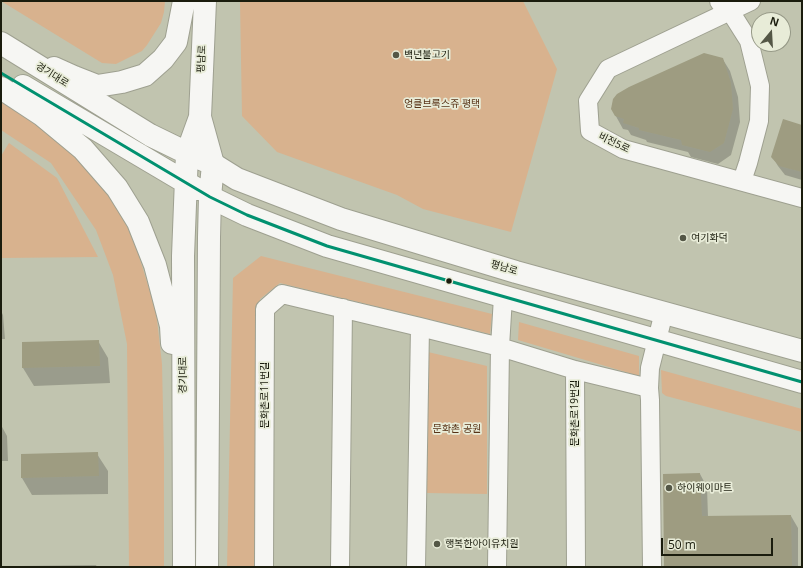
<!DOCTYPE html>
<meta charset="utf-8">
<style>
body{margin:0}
#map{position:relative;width:803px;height:568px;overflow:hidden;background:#c1c4af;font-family:"Open Sans",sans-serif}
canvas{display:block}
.frame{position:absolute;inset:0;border:2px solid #1a1c0d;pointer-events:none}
.north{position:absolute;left:751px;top:12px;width:40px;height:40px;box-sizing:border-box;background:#e8ecd8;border:1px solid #969987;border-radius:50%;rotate:18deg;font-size:11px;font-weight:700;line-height:16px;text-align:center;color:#1a1c0d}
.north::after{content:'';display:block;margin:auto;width:14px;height:18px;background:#545746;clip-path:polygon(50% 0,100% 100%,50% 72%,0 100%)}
.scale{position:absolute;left:661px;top:538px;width:112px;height:18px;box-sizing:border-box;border:2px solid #1a1c0d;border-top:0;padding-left:5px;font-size:12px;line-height:14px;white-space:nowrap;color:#1a1c0d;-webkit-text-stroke:3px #e8ecd8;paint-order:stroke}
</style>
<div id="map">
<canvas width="803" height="568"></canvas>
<div class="frame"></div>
<div class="north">N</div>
<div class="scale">50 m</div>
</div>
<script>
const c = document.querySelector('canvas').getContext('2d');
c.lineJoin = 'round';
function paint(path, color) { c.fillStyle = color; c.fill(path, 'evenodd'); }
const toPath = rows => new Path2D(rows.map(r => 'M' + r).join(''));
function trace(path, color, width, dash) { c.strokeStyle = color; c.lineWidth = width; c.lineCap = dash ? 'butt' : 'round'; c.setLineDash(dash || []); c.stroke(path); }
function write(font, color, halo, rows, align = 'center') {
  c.font = font + ' "Open Sans","Noto Sans KR",sans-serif'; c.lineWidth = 3.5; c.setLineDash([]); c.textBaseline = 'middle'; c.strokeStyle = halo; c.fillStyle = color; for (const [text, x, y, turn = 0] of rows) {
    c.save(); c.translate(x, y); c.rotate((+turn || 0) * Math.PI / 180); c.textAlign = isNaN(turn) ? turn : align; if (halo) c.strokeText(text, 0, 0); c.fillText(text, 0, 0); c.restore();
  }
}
paint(toPath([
 [1,1,165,1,164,12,161,23,147,45,142,51,116,64,102,63],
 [240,1,523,1,557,69,511,232,423,209,397,195,277,152,242,116],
 [1,99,36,121,92,170,120,209,138,253,156,311,162,364,164,455,164,567,129,567,127,344,113,275,96,230,51,163,1,130],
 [9,143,57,178,98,257,1,258,1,156],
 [261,256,492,314,490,334,280,283,260,299,255,567,227,567,233,278],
 [519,322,639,356,639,376,518,340],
 [428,352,487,366,487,494,427,493],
 [661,370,802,409,802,432,666,396,662,393]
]), '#d8b28e');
paint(toPath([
 [722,58,730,71,738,97,740,122,731,155,718,164,691,157,688,152,647,142,646,140,631,135,628,130,623,129,612,109],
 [802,126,802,180,785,175,778,166,772,156],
 [1,311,3,315,5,339,1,339],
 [98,341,108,358,110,383,34,386,23,368,23,343],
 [1,425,7,436,8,461,1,461],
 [97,454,108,471,108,494,32,495,22,478],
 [700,474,707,487,708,517,791,516,798,528,798,567,665,567],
 [1,558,2,560,2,567,1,567],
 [96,565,97,567,21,567,21,566]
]), '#0003');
paint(toPath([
 [704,53,723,58,731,83,733,109,724,143,710,152,682,145,681,140,639,130,639,128,623,123,624,119,615,116,611,109,613,99,617,94,629,87],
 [783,119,802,125,802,172,779,166,771,157],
 [99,340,100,366,22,368,22,342],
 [98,452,99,476,21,478,21,454],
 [700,473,702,516,791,515,792,567,664,567,663,474]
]), '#9e9c81');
const minor = toPath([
 [751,1,608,69,588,101,590,131,623,149,802,198],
 [730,11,749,41,760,86,759,121,748,163,742,181],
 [575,370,576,567],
 [264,567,265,309,282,294,420,327,500,347,575,370,649,388],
 [340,567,343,308],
 [416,567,420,327],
 [497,567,500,347,503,297],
 [652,567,650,400,649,388,650,368,664,312]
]);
const tertiary = toPath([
 [721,1,730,11],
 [54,68,74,77,97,86,122,82,145,75,163,59,176,42,184,1],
 [200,117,213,164],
 [187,153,200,117,205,1]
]);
const secondary = toPath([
 [213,164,237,179,341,219,516,272,802,351],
 [210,197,247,215,327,246,802,382]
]);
const primary = toPath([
 [1,43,150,135,187,153,213,164,210,197,209,237,207,567],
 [23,86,197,189],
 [1,88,42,115,83,149,117,188,138,222,155,265,171,326,172,343],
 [184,567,183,256,187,153]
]);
trace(minor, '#9ea090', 20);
trace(tertiary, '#9ea090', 24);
trace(secondary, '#9ea090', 24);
trace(primary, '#9ea090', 24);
trace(minor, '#f6f6f3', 18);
trace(tertiary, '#f6f6f3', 22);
trace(secondary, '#f6f6f3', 22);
trace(primary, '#f6f6f3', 22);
trace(toPath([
 [1,73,210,197,247,215,327,246,802,382]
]), '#019170', 3);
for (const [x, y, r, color] of [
 [396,55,4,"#545746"],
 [683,238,4,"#545746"],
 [449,281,3.5,"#1a1c0d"],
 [669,488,4,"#545746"],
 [437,544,4,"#545746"]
]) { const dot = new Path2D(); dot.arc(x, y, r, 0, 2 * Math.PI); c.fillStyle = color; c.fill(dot); trace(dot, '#e8ecd8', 1.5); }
write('10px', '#1a1c0d', '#e8ecd8', [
 ["백년불고기",404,55],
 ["여기화덕",691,238],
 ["하이웨이마트",677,488],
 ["행복한아이유치원",445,544]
], 'left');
write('10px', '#1a1c0d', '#e8ecd8', [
 ["평남로",202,59,-87],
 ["경기대로",52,75,32],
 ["비전5로",614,143,26],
 ["평남로",504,268,17],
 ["경기대로",183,375,-90],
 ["문화촌로11번길",265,395,-90],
 ["문화촌로19번길",575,413,-90]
]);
write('10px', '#583317', '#e8ecd8', [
 ["엉클브룩스쥬 평택",442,104],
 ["문화촌 공원",457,429]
]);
</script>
